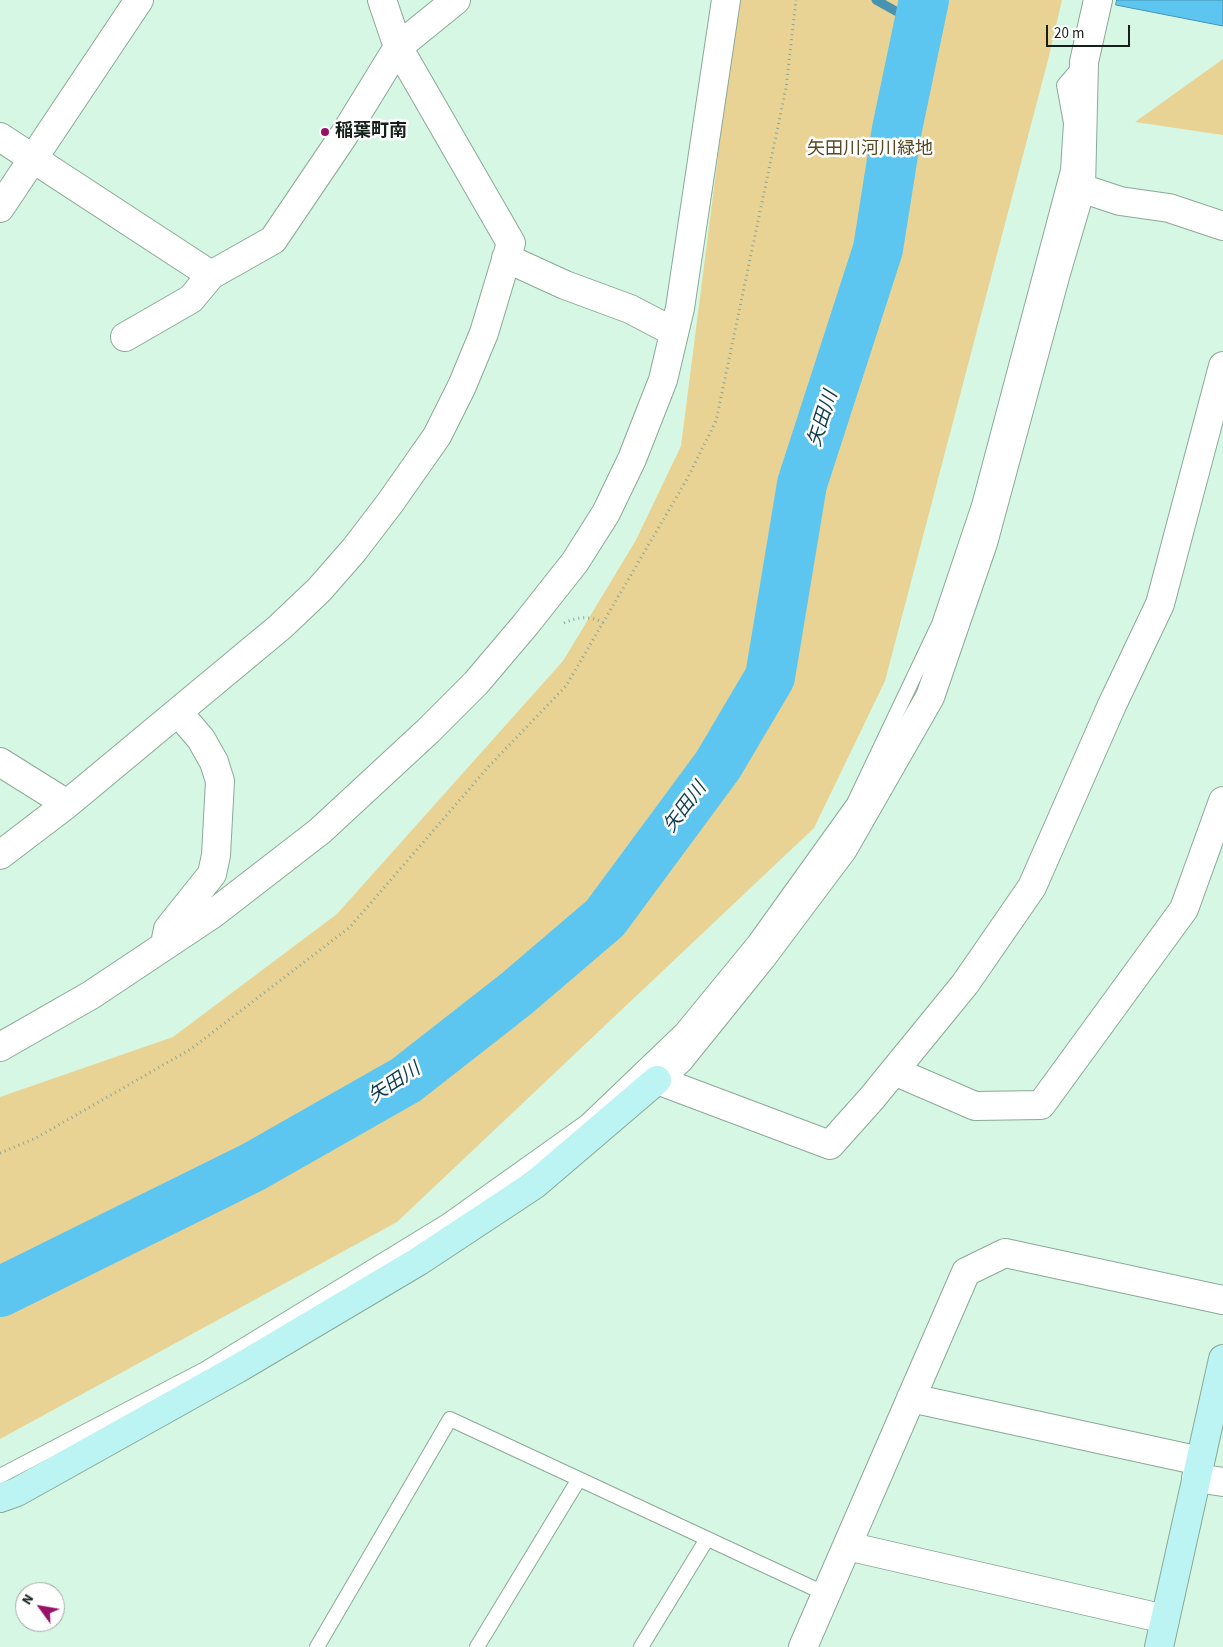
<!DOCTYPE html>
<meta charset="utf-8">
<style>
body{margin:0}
#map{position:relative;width:1223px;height:1647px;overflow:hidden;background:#d6f7e3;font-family:"Source Sans 3",sans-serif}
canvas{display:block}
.north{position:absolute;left:15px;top:1582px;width:50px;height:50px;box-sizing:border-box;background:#fff;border:1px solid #a1a6a3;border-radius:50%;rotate:302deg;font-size:14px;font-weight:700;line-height:20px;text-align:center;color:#142019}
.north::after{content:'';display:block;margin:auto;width:18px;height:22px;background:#971167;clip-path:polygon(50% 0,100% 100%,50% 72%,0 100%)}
.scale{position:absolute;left:1046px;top:25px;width:84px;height:22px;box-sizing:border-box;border:2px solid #142019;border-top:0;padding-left:6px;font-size:15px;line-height:18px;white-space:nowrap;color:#142019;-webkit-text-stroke:4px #fff;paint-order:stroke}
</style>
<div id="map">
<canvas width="1223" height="1647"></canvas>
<div class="north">N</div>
<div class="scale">20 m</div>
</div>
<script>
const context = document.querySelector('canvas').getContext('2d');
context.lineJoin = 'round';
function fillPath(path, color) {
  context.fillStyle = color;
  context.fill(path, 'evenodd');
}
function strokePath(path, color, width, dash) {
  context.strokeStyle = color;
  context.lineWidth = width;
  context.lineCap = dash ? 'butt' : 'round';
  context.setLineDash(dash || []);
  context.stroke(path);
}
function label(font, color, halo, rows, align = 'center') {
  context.font = font + ' "Source Sans 3","Noto Sans JP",sans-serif';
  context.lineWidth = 5;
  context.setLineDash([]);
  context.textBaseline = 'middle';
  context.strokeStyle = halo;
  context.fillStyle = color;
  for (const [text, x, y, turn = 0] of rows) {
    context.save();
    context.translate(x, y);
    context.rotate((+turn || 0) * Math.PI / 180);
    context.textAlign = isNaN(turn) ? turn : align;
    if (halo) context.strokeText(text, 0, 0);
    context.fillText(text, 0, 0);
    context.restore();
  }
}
fillPath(new Path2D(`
 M 738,0 L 1062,0 L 1048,60 L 885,681 L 814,828 L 397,1222 L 0,1439 L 0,1097 L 173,1037 L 337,914 L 563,661 L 636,540 L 681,446 Z
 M 1223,59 L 1223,135 L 1135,122 Z`), '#e9d394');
const water = new Path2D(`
 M 1117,0 L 1223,0 L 1223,26 L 1116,5 Z`);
fillPath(water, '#5dc6f0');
strokePath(water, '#4794b0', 1);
strokePath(new Path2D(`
 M 876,0 L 919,24`), '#4794b0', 9);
strokePath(new Path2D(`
 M 0,1292 L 253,1167 L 406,1080 L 516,994 L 605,918 L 718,765 L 770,677 L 802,484 L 878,249 L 897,129 L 924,0`), '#5dc6f0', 50);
const lane = new Path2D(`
 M 0,1476 L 205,1369 L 447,1221 L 586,1122 L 682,1030 L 755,941 L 854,803 L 939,624 L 979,505 L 1068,170 L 1071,123 L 1064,85 L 1082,64
 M 317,1647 L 450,1419 L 826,1594
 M 477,1647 L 579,1479
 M 641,1647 L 707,1539`);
const street = new Path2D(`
 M 1098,0 L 1084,62 L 1081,188 L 1056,273 L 983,543 L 930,697 L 843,849 L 762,957 L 679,1060 L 657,1080 L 830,1145 L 872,1098 L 965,984 L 1032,887 L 1112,705 L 1160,604 L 1223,366
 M 0,137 L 211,275
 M 1081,188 L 1120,201 L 1169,208 L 1223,226
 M 0,208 L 139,0
 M 506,258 L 565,285 L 630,309 L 674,332
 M 125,337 L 191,299 L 211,275 L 273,240 L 344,135 L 398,47 L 456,0
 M 0,762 L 67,804
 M 0,855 L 67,804 L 280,627 L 319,590 L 354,550 L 390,503 L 437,436 L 462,386 L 484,333 L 511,243 L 398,47 L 382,0
 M 166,939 L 168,929 L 212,874 L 216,855 L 220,781 L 214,762 L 201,739 L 178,712
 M 0,1047 L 91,995 L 214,913 L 320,831 L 428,731 L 476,683 L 526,624 L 575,562 L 606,513 L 632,459 L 663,380 L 680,308 L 726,0
 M 894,1071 L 975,1106 L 1041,1105 L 1184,909 L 1223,801
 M 911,1398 L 1200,1461
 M 1196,1478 L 1223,1482
 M 847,1546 L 1165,1619
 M 803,1647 L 966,1272 L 1005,1253 L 1223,1300`);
const secondary = new Path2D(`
 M 0,1498 L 17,1492 L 237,1369 L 419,1261 L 534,1185 L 657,1080
 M 1159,1647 L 1223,1359`);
strokePath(lane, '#8aa997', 16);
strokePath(street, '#8aa997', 30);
strokePath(secondary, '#8aa997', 30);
strokePath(new Path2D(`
 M 564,623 C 577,617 590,615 603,623
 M 0,1153 L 36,1138 L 191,1049 L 350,927 L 490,765 L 566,686 L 687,479 L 716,421 L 786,88 L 796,0`), '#8ba495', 3, [1, 4]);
strokePath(lane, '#fff', 14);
strokePath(street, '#fff', 28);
strokePath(secondary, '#bbf4f3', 28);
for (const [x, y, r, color] of [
 [325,132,5,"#971167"]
]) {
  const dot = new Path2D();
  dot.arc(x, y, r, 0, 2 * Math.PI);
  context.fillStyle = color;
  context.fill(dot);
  strokePath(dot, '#fff', 2);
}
label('bold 18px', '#142019', '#fff', [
 ["稲葉町南",335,132]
], 'left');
label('18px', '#554822', '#fff', [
 ["矢田川河川緑地",870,150]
]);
label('italic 19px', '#0d3d4e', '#fff', [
 ["矢田川",824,419,-72],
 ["矢田川",686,808,-53],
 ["矢田川",395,1084,-33]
]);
</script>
